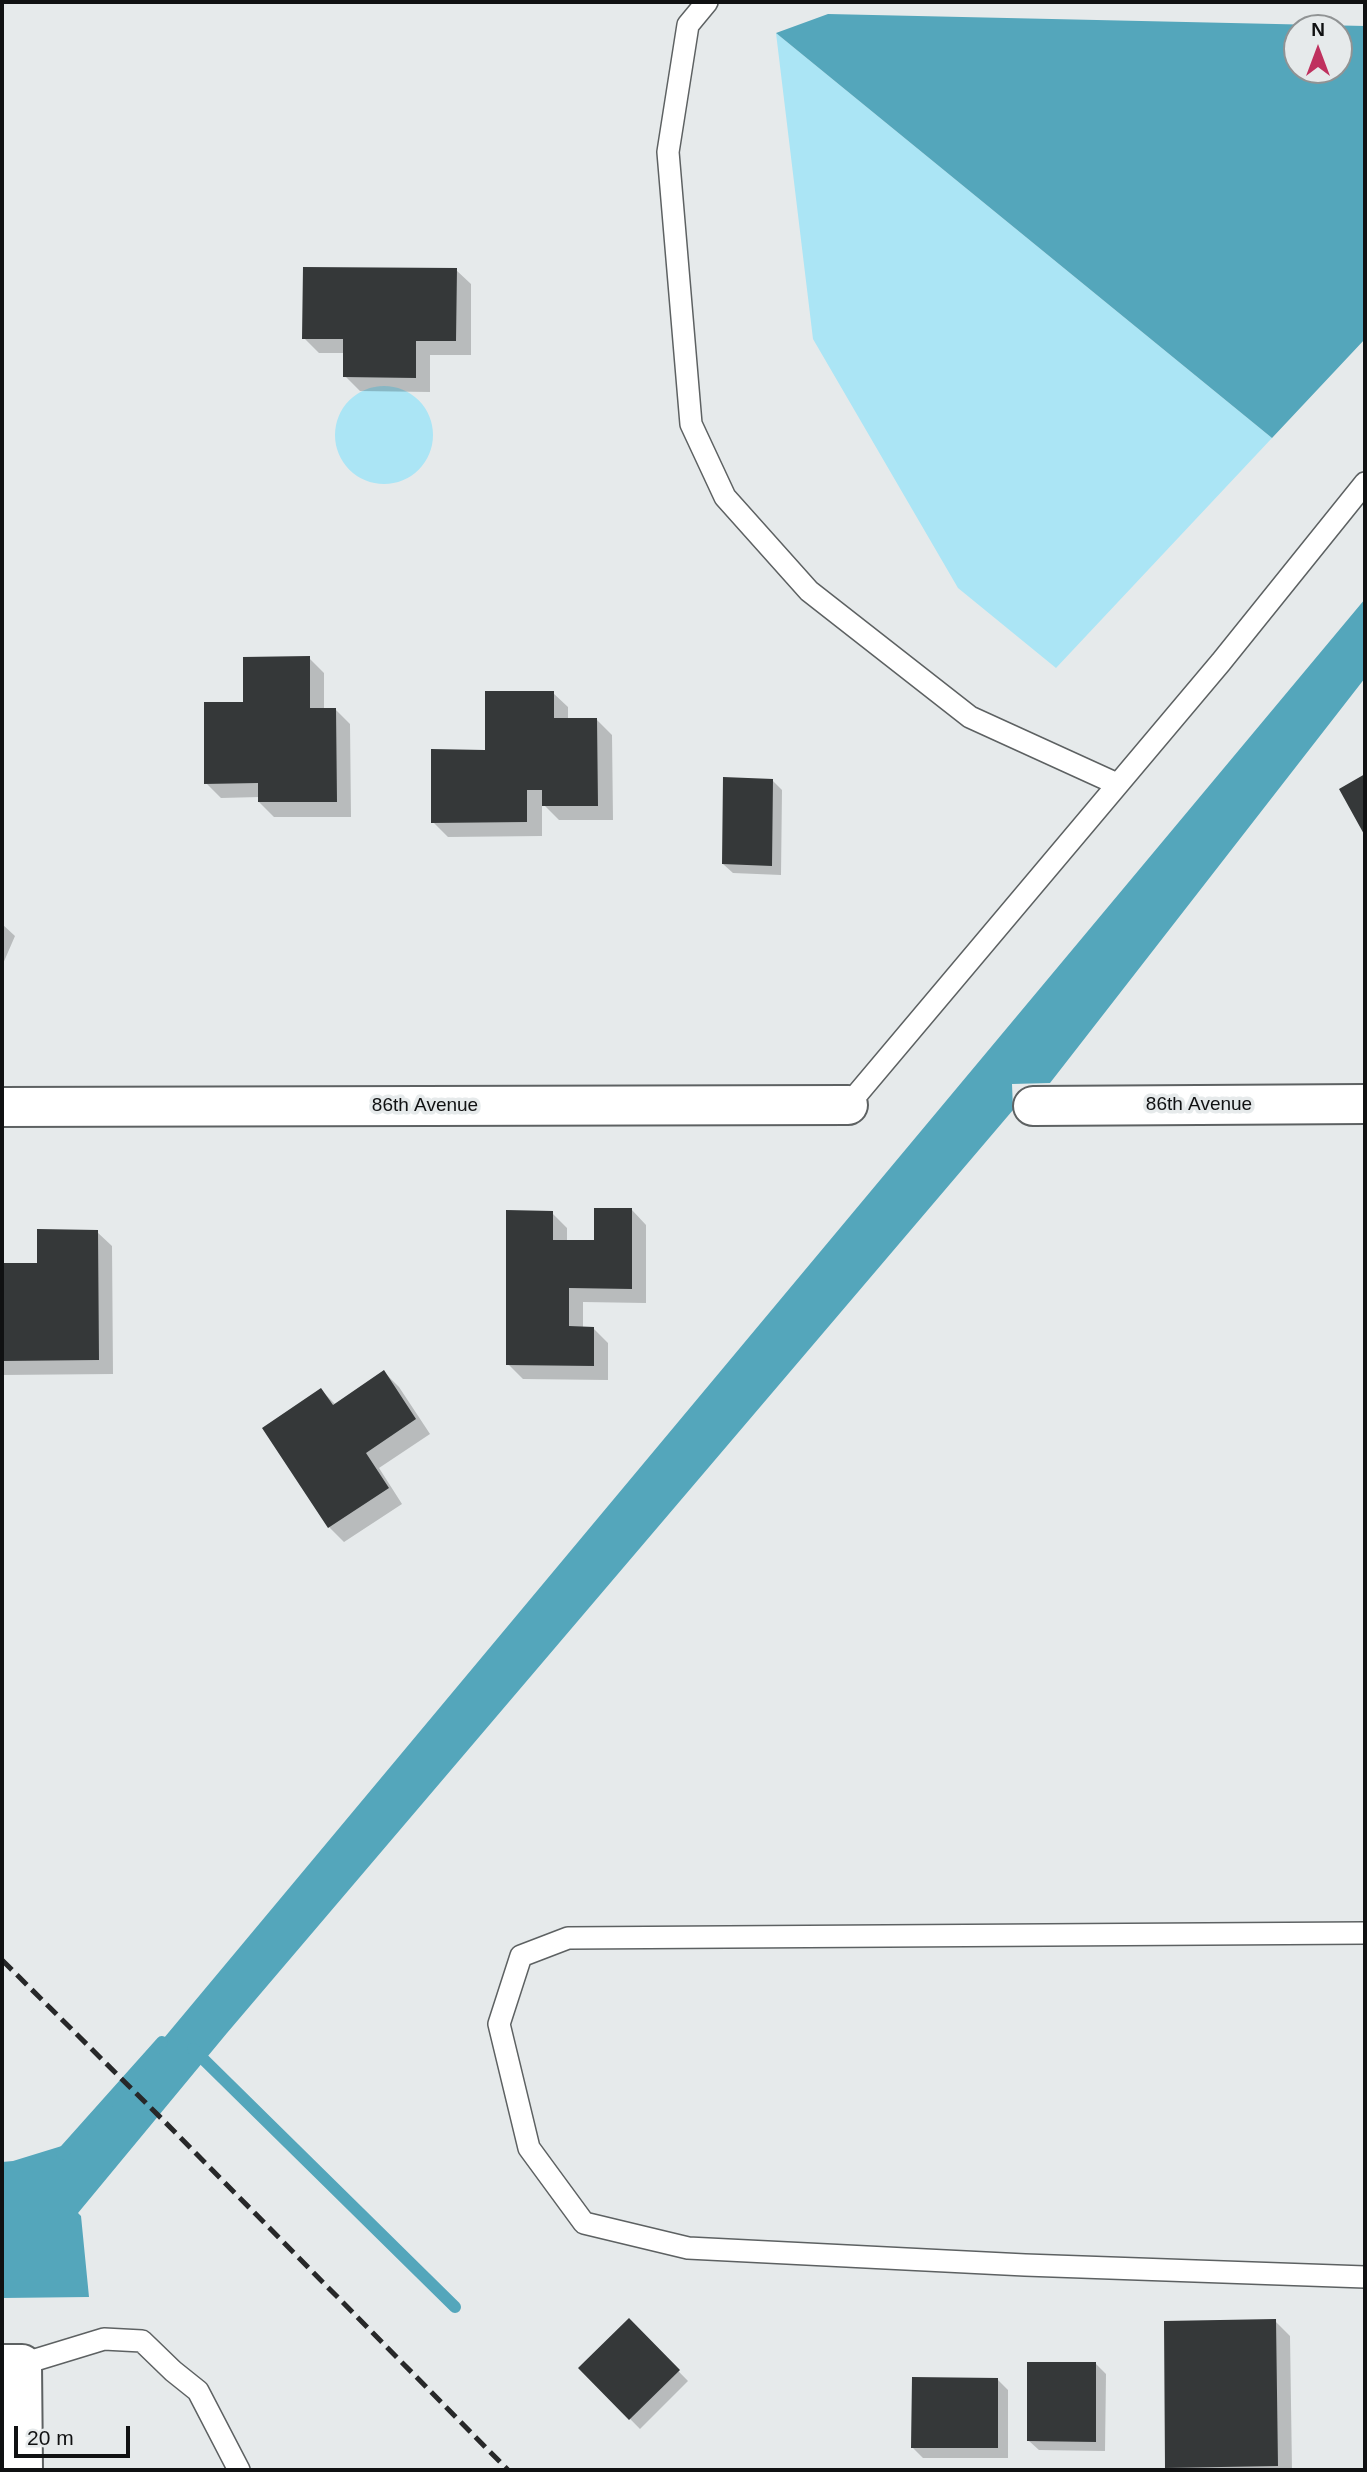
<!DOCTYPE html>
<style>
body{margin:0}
#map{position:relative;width:1367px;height:2472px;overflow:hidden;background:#e6eaeb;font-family:Helvetica,sans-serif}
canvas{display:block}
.frame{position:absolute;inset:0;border:4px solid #101112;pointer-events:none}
.north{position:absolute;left:1283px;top:14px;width:70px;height:70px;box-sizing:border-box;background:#e6eaeb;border:2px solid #909394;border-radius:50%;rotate:0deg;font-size:19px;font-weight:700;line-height:28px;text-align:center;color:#101112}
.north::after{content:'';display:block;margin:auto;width:24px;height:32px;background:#bf315e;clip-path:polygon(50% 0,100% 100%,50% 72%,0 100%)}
.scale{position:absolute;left:14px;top:2426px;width:116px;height:32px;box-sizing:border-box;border:4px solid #101112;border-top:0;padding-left:9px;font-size:21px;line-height:24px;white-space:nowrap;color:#101112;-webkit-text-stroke:5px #e6eaeb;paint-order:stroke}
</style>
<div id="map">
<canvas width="1367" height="2472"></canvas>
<div class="frame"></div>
<div class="north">N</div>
<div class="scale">20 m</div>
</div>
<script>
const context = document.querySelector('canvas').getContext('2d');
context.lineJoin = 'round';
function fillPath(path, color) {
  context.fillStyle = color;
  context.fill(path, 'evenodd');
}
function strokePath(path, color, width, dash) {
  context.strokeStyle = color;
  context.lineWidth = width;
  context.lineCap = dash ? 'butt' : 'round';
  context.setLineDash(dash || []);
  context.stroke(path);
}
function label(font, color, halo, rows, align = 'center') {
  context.font = font + ' Helvetica,sans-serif';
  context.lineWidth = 7;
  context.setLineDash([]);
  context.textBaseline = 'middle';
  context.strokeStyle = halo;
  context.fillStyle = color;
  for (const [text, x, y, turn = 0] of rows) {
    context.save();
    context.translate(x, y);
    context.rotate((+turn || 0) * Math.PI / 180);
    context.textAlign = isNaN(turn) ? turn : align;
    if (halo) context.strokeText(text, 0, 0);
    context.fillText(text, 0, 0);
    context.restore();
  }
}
fillPath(new Path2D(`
 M 776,33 L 1272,438 L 1056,668 L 958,588 L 813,339 Z
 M335 435a49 49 0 1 1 98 0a49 49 0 1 1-98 0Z`), '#abe5f5');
fillPath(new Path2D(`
 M 828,14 L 1365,26 L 1365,339 L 1272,438 L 776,33 ZM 1297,28 L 1339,28 L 1339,70 L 1297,70 Z
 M 1365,599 L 1365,678 L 1050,1083 L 1012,1084 L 1013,1110 L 227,2033 L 78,2213 L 81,2216 L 89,2297 L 2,2298 L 2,2162 L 13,2161 L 78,2141 Z`), '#54a6bb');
fillPath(new Path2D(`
 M 456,270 L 471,284 L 471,355 L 430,355 L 430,392 L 360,391 L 345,376 L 345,353 L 319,353 L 304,338 Z
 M 309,658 L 324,673 L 324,709 L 335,709 L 350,724 L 351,817 L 274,817 L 259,802 L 259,797 L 221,798 L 206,783 L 244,704 Z
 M 553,693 L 568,707 L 568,720 L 597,720 L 612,735 L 613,820 L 559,820 L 542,803 L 542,836 L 448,837 L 433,822 L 487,752 Z
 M 772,780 L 782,790 L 781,875 L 733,873 L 723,864 Z
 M 2,924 L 15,936 L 2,966 Z
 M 632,1210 L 646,1225 L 646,1303 L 583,1302 L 583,1328 L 593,1328 L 608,1343 L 608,1380 L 523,1379 L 508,1364 L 552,1213 L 567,1228 L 567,1241 L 596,1242 Z
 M 97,1232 L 112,1246 L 113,1374 L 2,1375 L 2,1265 L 39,1265 Z
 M 384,1372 L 399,1387 L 430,1434 L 379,1468 L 402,1504 L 344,1542 L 329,1527 L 264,1429 L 321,1390 L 336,1405 Z
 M 629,2321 L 688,2381 L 640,2429 L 580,2368 Z
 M 1275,2321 L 1290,2336 L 1292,2470 L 1170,2470 L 1167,2467 Z
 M 1096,2364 L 1106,2374 L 1105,2451 L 1039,2450 L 1029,2441 Z
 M 998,2380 L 1008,2390 L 1008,2458 L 923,2458 L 913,2448 Z`), '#0003');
strokePath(new Path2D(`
 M 193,2049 L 455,2307
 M 62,2154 L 162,2042`), '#54a6bb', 12);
fillPath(new Path2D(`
 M 303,267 L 457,268 L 456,341 L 416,341 L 416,378 L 343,377 L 343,339 L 302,339 Z
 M 310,656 L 310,708 L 336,708 L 337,802 L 258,802 L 258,783 L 204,784 L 204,702 L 243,702 L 243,657 Z
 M 485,691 L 554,691 L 554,718 L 597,718 L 598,806 L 542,806 L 542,790 L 527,790 L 527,822 L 431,823 L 431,749 L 485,750 Z
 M 1365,774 L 1365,836 L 1339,789 Z
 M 723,777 L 773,779 L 772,866 L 722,864 Z
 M 594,1208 L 632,1208 L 632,1289 L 569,1288 L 569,1326 L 594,1327 L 594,1366 L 506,1365 L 506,1210 L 553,1211 L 553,1240 L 594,1240 Z
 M 37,1229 L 98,1230 L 99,1360 L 2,1361 L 2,1263 L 37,1263 Z
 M 384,1370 L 416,1419 L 366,1453 L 389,1488 L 328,1528 L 262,1428 L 321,1388 L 333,1405 Z
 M 629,2318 L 680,2370 L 629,2420 L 578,2368 Z
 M 1276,2319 L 1278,2466 L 1165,2468 L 1164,2321 Z
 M 1027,2362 L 1096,2362 L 1096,2442 L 1027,2441 Z
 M 912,2377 L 998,2378 L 998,2448 L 911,2448 Z`), '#353839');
const service = new Path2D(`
 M 707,2 L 688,25 L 668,152 L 691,424 L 725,497 L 809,591 L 970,717 L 1117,784
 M 848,1105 L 1221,662 L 1365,483
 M 1365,1933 L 568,1938 L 521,1956 L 499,2024 L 529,2148 L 584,2223 L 688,2248 L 1025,2265 L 1365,2277
 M 22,2364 L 104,2339 L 142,2341 L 173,2371 L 198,2391 L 239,2470`);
const minor = new Path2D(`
 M 1033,1106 L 1365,1104
 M 2,1107 L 848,1105
 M 2,2364 L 22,2364 L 23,2470`);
strokePath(service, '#5d6162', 24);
strokePath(minor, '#5d6162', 42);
strokePath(service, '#fff', 21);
strokePath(minor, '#fff', 38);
strokePath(new Path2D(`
 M 2,1960 L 161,2118 L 508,2470`), '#272829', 5, [14, 7]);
label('19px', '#101112', '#e6eaeb', [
 ["86th Avenue",1199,1105],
 ["86th Avenue",425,1106]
]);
</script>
